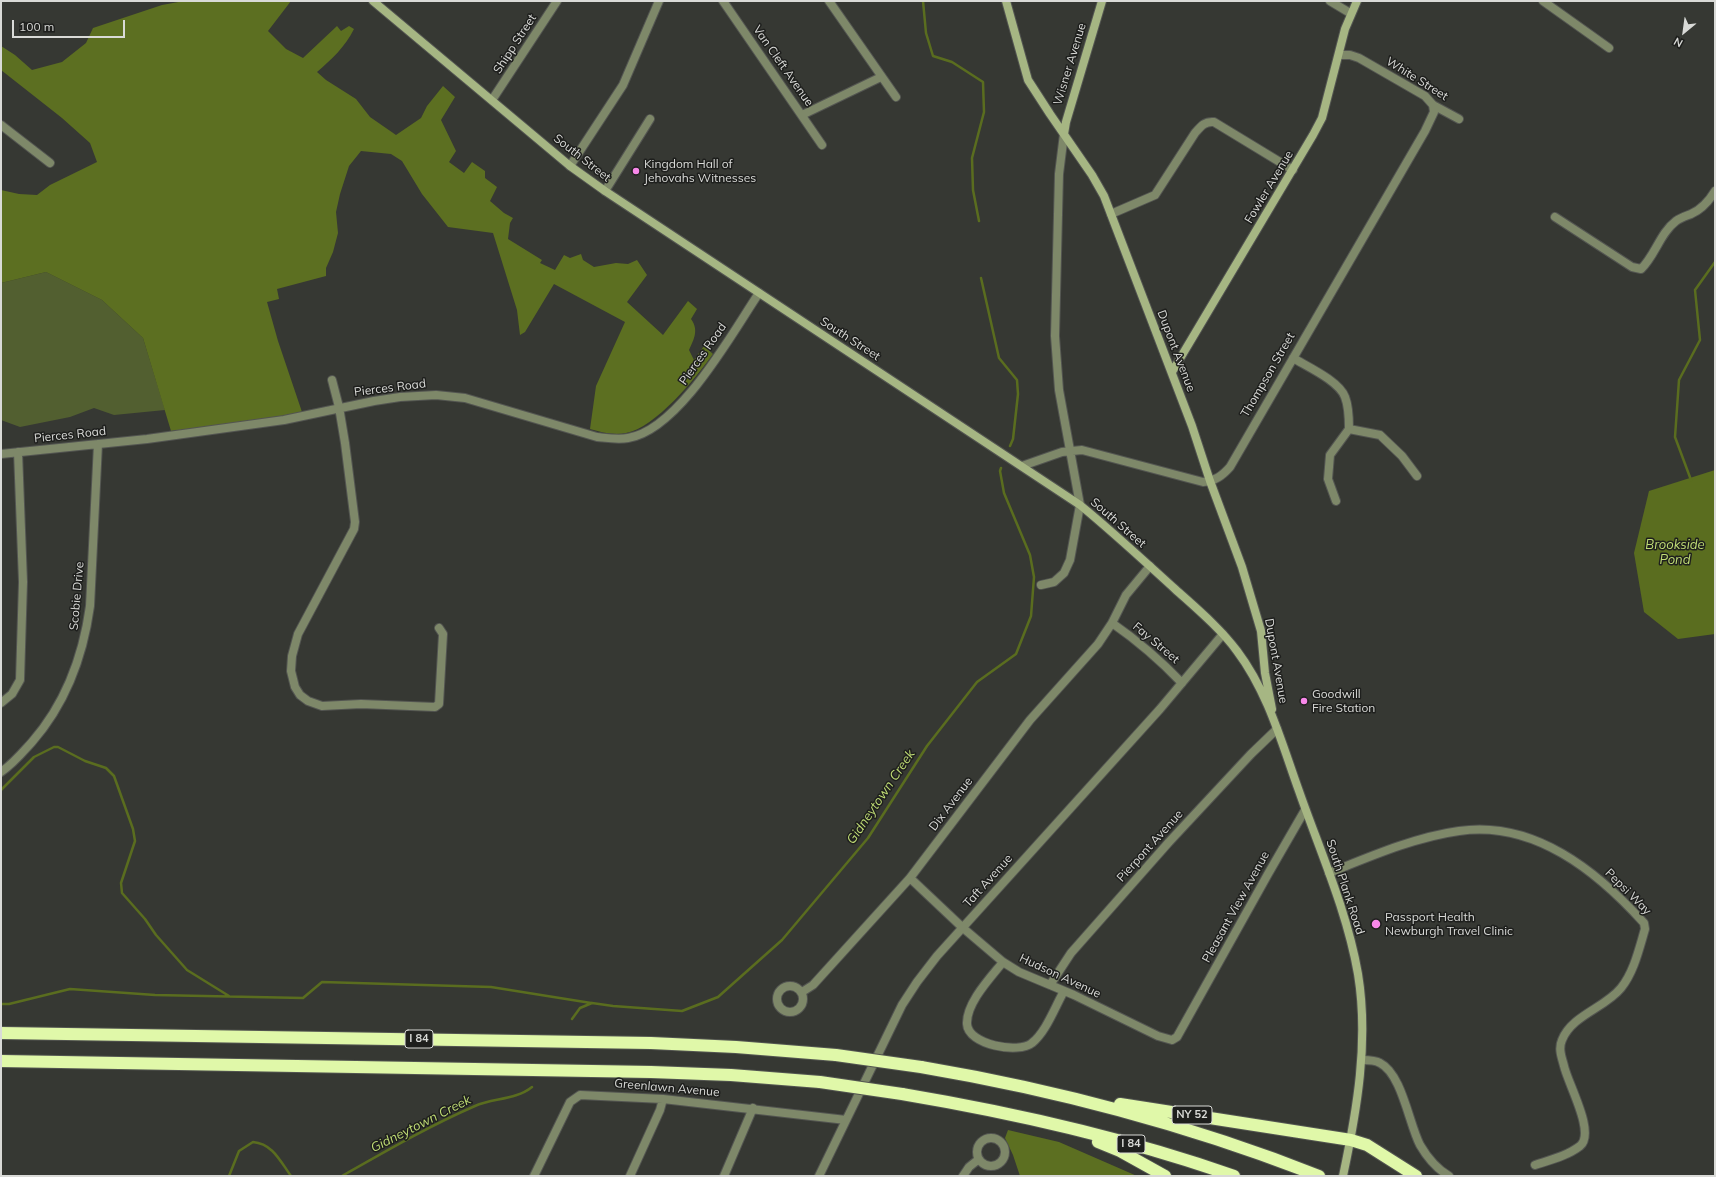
<!DOCTYPE html>
<style>
body{margin:0}
#map{position:relative;width:1716px;height:1177px;overflow:hidden;background:#363833;font-family:Mulish,sans-serif}
canvas{display:block}
.frame{position:absolute;inset:0;border:2px solid #d9dad7;pointer-events:none}
.north{position:absolute;left:1664px;top:12px;width:40px;height:40px;-webkit-text-stroke:3px #1e1f1d;paint-order:stroke;rotate:209deg;font-size:11px;font-weight:700;line-height:16px;text-align:center;color:#d9dad7}
.north::after{content:'';display:block;margin:auto;width:14px;height:18px;background:#d9dad7;clip-path:polygon(50% 0,100% 100%,50% 72%,0 100%)}
.scale{position:absolute;left:12px;top:20px;width:113px;height:18px;box-sizing:border-box;border:2px solid #d9dad7;border-top:0;padding-left:5px;font-size:12px;line-height:14px;white-space:nowrap;color:#d9dad7;-webkit-text-stroke:3px #1e1f1d;paint-order:stroke}
</style>
<div id="map">
<canvas width="1716" height="1177"></canvas>
<div class="frame"></div>
<div class="north">N</div>
<div class="scale">100 m</div>
</div>
<script>
const context = document.querySelector('canvas').getContext('2d');
context.lineJoin = 'round';
function fillPath(path, color) {
  context.fillStyle = color;
  context.fill(path, 'evenodd');
}
function strokePath(path, color, width, dash) {
  context.strokeStyle = color;
  context.lineWidth = width;
  context.lineCap = dash ? 'butt' : 'round';
  context.setLineDash(dash || []);
  context.stroke(path);
}
function label(font, color, halo, rows, align = 'center') {
  context.font = font + ' Mulish,sans-serif';
  context.lineWidth = 3;
  context.setLineDash([]);
  context.textBaseline = 'middle';
  context.strokeStyle = halo;
  context.fillStyle = color;
  for (const [text, x, y, turn = 0] of rows) {
    context.save();
    context.translate(x, y);
    context.rotate((+turn || 0) * Math.PI / 180);
    context.textAlign = isNaN(turn) ? turn : align;
    if (halo) context.strokeText(text, 0, 0);
    context.fillText(text, 0, 0);
    context.restore();
  }
}
fillPath(new Path2D(`
 M 46,272 L 102,300 L 143,338 L 165,410 L 114,415 L 94,408 L 70,417 L 20,427 L 1,420 L 1,283 Z`), '#525f30');
fillPath(new Path2D(`
 M 184,1 L 291,1 L 268,31 L 286,49 L 303,58 L 337,26 L 341,31 L 349,26 L 354,29 C 345,47 332,59 317,72 L 326,80 L 356,99 L 370,117 L 396,135 L 421,118 L 427,106 L 443,86 L 455,97 L 441,120 L 456,151 L 449,162 L 464,173 L 472,162 L 485,171 L 485,178 L 497,187 L 490,201 L 504,213 L 513,218 L 510,223 L 508,239 L 542,260 L 540,263 L 555,270 L 564,255 L 570,258 L 581,254 L 583,260 L 594,267 L 616,263 L 628,264 L 637,260 L 647,275 L 627,302 L 663,335 L 688,301 L 697,309 L 691,319 C 699,330 694,339 689,350 L 694,360 L 704,346 L 713,354 C 696,378 655,428 626,433 C 613,436 602,432 590,429 L 596,386 L 625,322 L 554,284 L 525,332 L 520,335 L 517,310 L 493,233 L 448,227 L 422,194 L 402,161 L 391,154 L 361,151 L 349,166 L 340,194 L 336,212 L 338,233 L 333,252 L 326,268 L 326,276 L 277,289 L 279,299 L 267,302 L 278,341 L 302,412 C 259,422 215,426 171,431 L 143,338 L 102,300 L 46,272 L 1,283 L 1,190 L 19,194 L 37,195 L 50,185 L 97,162 L 90,143 L 62,118 L 1,70 L 1,46 L 15,55 L 32,70 L 62,62 L 86,43 L 93,28 L 162,5 Z
 M 1008,1130 L 1059,1142 L 1137,1176 L 1020,1176 L 1013,1155 L 1005,1138 Z`), '#5c6f21');
fillPath(new Path2D(`
 M 1715,470 L 1715,634 L 1678,639 L 1644,612 L 1634,553 L 1649,491 Z`), '#5a6d1f');
strokePath(new Path2D(`
 M 923,1 L 926,33 L 933,56 L 952,62 L 983,82 L 984,112 L 972,158 L 973,190 L 979,221
 M 981,278 L 999,358 L 1017,380 L 1018,394 L 1013,439 L 1010,446
 M 1691,480 L 1675,437 L 1679,380 L 1700,340 L 1695,290 L 1715,262
 M 1,790 L 34,757 L 54,747 L 58,747 L 85,761 L 106,768 L 114,776 L 133,829 L 135,841 L 121,883 L 122,893 L 145,919 L 156,935 L 187,970 L 229,996
 M 1,1004 L 9,1004 L 70,989 L 155,995 L 303,998 L 322,982 L 491,987 L 591,1003
 M 572,1019 L 580,1008 L 592,1003 L 613,1006 L 682,1011 L 718,997 L 782,940 L 868,838 L 927,746 L 977,682 L 1016,654 L 1031,616 L 1034,577 L 1030,555 L 1004,493 L 1000,471 L 1001,468
 M 229,1176 L 239,1151 L 253,1142 C 273,1144 280,1161 291,1176
 M 342,1176 C 386,1151 429,1126 475,1106 C 493,1098 516,1100 532,1087`), '#5a6d1f', 2.5);
const street = new Path2D(`
 M 723,1 L 822,145
 M 829,1 L 896,97
 M 1330,1 L 1350,13
 M 1543,1 L 1609,48
 M 1339,55 L 1350,55 L 1359,58 L 1425,96 L 1433,105 L 1459,119
 M 492,100 L 557,1
 M 802,115 L 881,77
 M 1,125 L 50,163
 M 570,166 L 623,85 L 659,1
 M 605,191 L 650,119
 M 1111,214 L 1155,195 L 1195,133 C 1201,126 1205,121 1214,122 L 1293,170
 M 1555,217 L 1632,267 L 1641,269 C 1655,256 1660,233 1676,221 C 1680,218 1686,216 1691,214 C 1702,209 1709,201 1715,191
 M 1293,358 C 1308,367 1339,381 1345,397 C 1349,407 1349,419 1349,429 L 1330,455 L 1328,479 L 1336,501
 M 332,380 L 339,407 L 345,443 L 355,522 L 354,529 L 298,634 L 292,656 L 291,671 L 295,687 L 300,695 L 308,701 L 322,706 L 361,704 L 435,707 L 439,704 L 443,634 L 439,628
 M 1349,429 L 1380,435 L 1402,456 L 1417,476
 M 1,454 L 147,439 L 284,420 L 374,401 L 400,397 L 436,395 L 465,398 L 597,437 C 607,438 618,440 628,438 C 679,430 732,333 759,293
 M 1022,466 L 1062,452 L 1082,450 L 1203,482 C 1215,481 1222,476 1230,467 L 1425,131 L 1434,112 L 1433,105
 M 1041,585 L 1054,582 L 1064,573 L 1070,560 L 1080,505 L 1059,390 L 1055,336 L 1059,174 L 1064,134
 M 1112,623 C 1138,641 1160,660 1182,683
 M 1,703 L 12,694 L 20,680 L 23,582 L 18,452
 M 1,772 C 13,764 22,753 32,742 C 66,703 83,657 90,606 L 98,444
 M 1329,873 C 1369,857 1415,837 1459,831 C 1534,820 1597,871 1644,923 L 1645,929 C 1639,949 1634,972 1621,988 C 1605,1008 1572,1015 1562,1040 C 1558,1049 1562,1058 1564,1066 C 1568,1084 1596,1133 1580,1146 C 1567,1156 1550,1160 1535,1165
 M 910,878 L 963,928 L 1003,962 L 1019,972 L 1074,995 L 1158,1036 L 1172,1040 L 1177,1037 L 1268,874 L 1305,810
 M 1003,962 C 991,977 966,1003 967,1024 C 968,1045 1019,1054 1032,1043 C 1046,1032 1055,1007 1064,991
 M 1050,985 L 1071,953 L 1169,842 L 1251,754 L 1277,729
 M777 999a13 13 0 1 1 26 0a13 13 0 1 1-26 0Z
 M 802,992 L 813,985 L 910,878 L 1030,720 L 1098,644 L 1112,623 L 1126,595 L 1150,566
 M 1362,1060 C 1368,1060 1375,1060 1380,1063 C 1402,1074 1409,1124 1420,1145 C 1427,1157 1437,1169 1449,1176
 M977 1152a14 14 0 1 1 28 0a14 14 0 1 1-28 0Z
 M 534,1176 L 570,1102 L 580,1095 L 663,1099 L 846,1120
 M 630,1176 L 660,1110 L 663,1099
 M 724,1176 L 753,1108
 M 819,1176 L 902,1005 L 917,982 L 937,956 L 1160,709 L 1223,634
 M 963,1176 L 969,1167 L 979,1159`);
const secondary = new Path2D(`
 M 373,1 L 570,166 L 605,191 L 1080,505 C 1113,532 1143,560 1175,589 C 1196,608 1220,628 1237,651 C 1268,692 1282,744 1299,791 C 1320,851 1347,911 1358,974 C 1369,1041 1357,1110 1343,1176
 M 1006,1 L 1028,80 L 1050,114 L 1092,175 L 1104,196 L 1192,426 L 1210,481 L 1242,567 L 1261,631 L 1265,673 L 1272,709
 M 1064,134 L 1066,122 L 1102,1
 M 1172,372 L 1313,135 L 1322,118 L 1345,29 L 1357,1`);
const highway = new Path2D(`
 M 1,1033 L 651,1043 L 736,1047 L 836,1055
 M 1,1061 L 651,1072 L 731,1075 L 820,1082
 M 921,1067 C 1057,1090 1192,1126 1319,1176
 M 902,1094 C 1015,1113 1126,1138 1234,1176
 M 1120,1104 L 1351,1140 L 1367,1145 L 1416,1176
 M 1098,1142 L 1120,1151 L 1165,1176`);
strokePath(street, '#535551', 10);
strokePath(secondary, '#535551', 10);
strokePath(highway, '#535551', 14);
strokePath(street, '#7e8869', 8);
strokePath(secondary, '#a6b683', 8);
strokePath(highway, '#e0f8a9', 12);
const highwayBridge = new Path2D(`
 M 836,1055 L 921,1067
 M 820,1082 L 902,1094`);
strokePath(highwayBridge, '#535551', 14, []);
strokePath(highwayBridge, '#e0f8a9', 12);
for (const [x, y, r, color] of [
 [636,171,4,"#f888e9"],
 [1304,701,4,"#f888e9"],
 [1376,924,5,"#f888e9"]
]) {
  const dot = new Path2D();
  dot.arc(x, y, r, 0, 2 * Math.PI);
  context.fillStyle = color;
  context.fill(dot);
  strokePath(dot, '#1e1f1d', 1.5);
}
for (const [x, y, w] of [
 [419,1039,28],
 [1192,1115,40],
 [1131,1144,28]
]) {
  const box = new Path2D();
  box.roundRect(x - w / 2, y - 9, w, 18, 3);
  context.fillStyle = '#1e1f1d';
  context.fill(box);
  strokePath(box, '#d9dad7', 1);
}
label('bold 11px', '#d9dad7', null, [
 ["I 84",419,1039],
 ["NY 52",1192,1115],
 ["I 84",1131,1144]
]);
label('12px', '#d9dad7', '#1e1f1d', [
 ["Shipp Street",515,44,-57],
 ["Wisner Avenue",1070,64,-73],
 ["Van Cleft Avenue",783,66,55],
 ["White Street",1417,79,32],
 ["South Street",582,158,38],
 ["Fowler Avenue",1269,187,-59],
 ["South Street",850,339,33],
 ["Dupont Avenue",1176,351,69],
 ["Pierces Road",703,354,-55],
 ["Thompson Street",1268,375,-60],
 ["Pierces Road",390,388,-7],
 ["Pierces Road",70,435,-6],
 ["South Street",1118,523,41],
 ["Scobie Drive",77,596,-85],
 ["Fay Street",1156,643,40],
 ["Dupont Avenue",1276,661,80],
 ["Dix Avenue",951,804,-53],
 ["Pierpont Avenue",1150,846,-48],
 ["Taft Avenue",988,881,-48],
 ["South Plank Road",1345,887,72],
 ["Pepsi Way",1628,892,45],
 ["Pleasant View Avenue",1236,907,-61],
 ["Hudson Avenue",1060,976,25],
 ["Greenlawn Avenue",667,1088,5]
]);
label('12px', '#d9dad7', '#1e1f1d', [
 ["Kingdom Hall of",644,164],
 ["Jehovahs Witnesses",644,178],
 ["Goodwill",1312,694],
 ["Fire Station",1312,708],
 ["Passport Health",1385,917],
 ["Newburgh Travel Clinic",1385,931]
], 'left');
label('italic 13px', '#c0dd75', '#1e1f1d', [
 ["Brookside",1675,545],
 ["Pond",1675,560],
 ["Gidneytown Creek",881,797,-56],
 ["Gidneytown Creek",421,1124,-27]
]);
</script>
